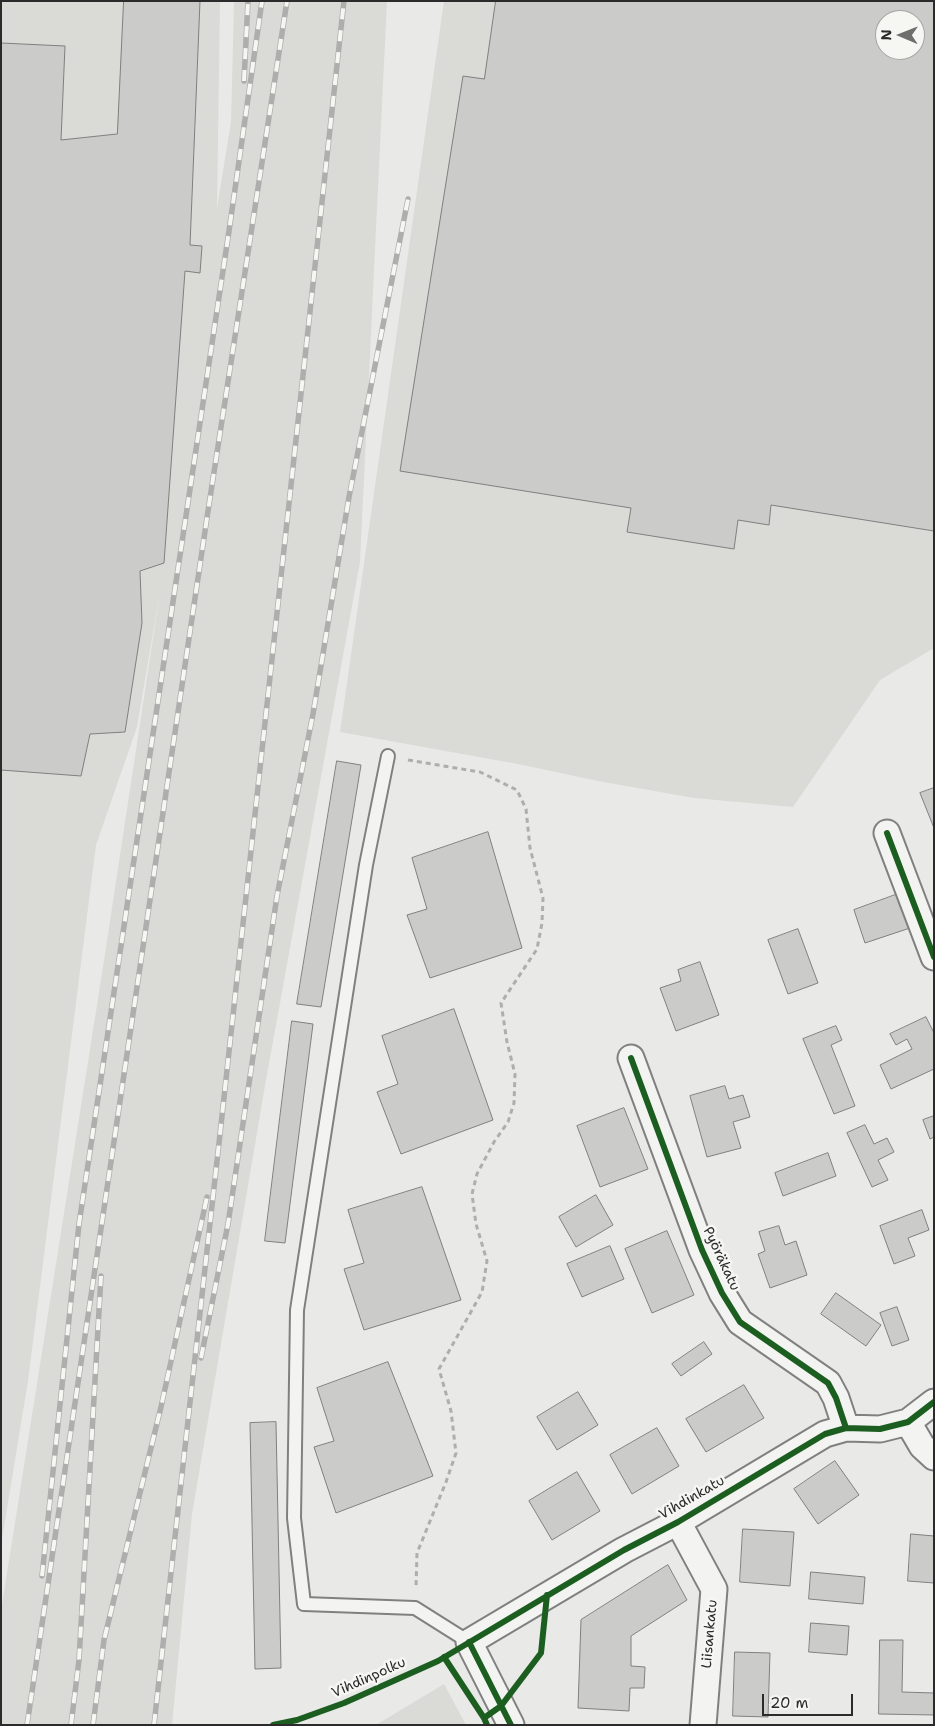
<!DOCTYPE html>
<meta charset="utf-8">
<style>
body{margin:0}
#map{position:relative;width:935px;height:1726px;overflow:hidden;background:#e9e9e7;font-family:"Shantell Sans",sans-serif}
canvas{display:block}
.frame{position:absolute;inset:0;border:2px solid #2b2b2b;pointer-events:none}
.north{position:absolute;left:875px;top:10px;width:50px;height:50px;box-sizing:border-box;background:#f6f6f2;border:1px solid #a5a5a2;border-radius:50%;rotate:271deg;font-size:14px;font-weight:700;line-height:20px;text-align:center;color:#2b2b2b}
.north::after{content:'';display:block;margin:auto;width:18px;height:22px;background:#6e6e6d;clip-path:polygon(50% 0,100% 100%,50% 72%,0 100%)}
.scale{position:absolute;left:762px;top:1694px;width:91px;height:22px;box-sizing:border-box;border:2px solid #2b2b2b;border-top:0;padding-left:6px;font-size:15px;line-height:18px;white-space:nowrap;color:#2b2b2b;-webkit-text-stroke:4px #f6f6f2;paint-order:stroke}
</style>
<div id="map">
<canvas width="935" height="1726"></canvas>
<div class="frame"></div>
<div class="north">N</div>
<div class="scale">20 m</div>
</div>
<script>
const context = document.querySelector('canvas').getContext('2d');
context.lineJoin = 'round';
function fillPath(path, color) {
  context.fillStyle = color;
  context.fill(path, 'evenodd');
}
function strokePath(path, color, width, dash) {
  context.strokeStyle = color;
  context.lineWidth = width;
  context.lineCap = dash ? 'butt' : 'round';
  context.setLineDash(dash || []);
  context.stroke(path);
}
function label(font, color, halo, rows, align = 'center') {
  context.font = font + ' "Shantell Sans",sans-serif';
  context.lineWidth = 5;
  context.setLineDash([]);
  context.textBaseline = 'middle';
  context.strokeStyle = halo;
  context.fillStyle = color;
  for (const [text, x, y, turn = 0] of rows) {
    context.save();
    context.translate(x, y);
    context.rotate((+turn || 0) * Math.PI / 180);
    context.textAlign = isNaN(turn) ? turn : align;
    if (halo) context.strokeText(text, 0, 0);
    context.fillText(text, 0, 0);
    context.restore();
  }
}
fillPath(new Path2D(`
 M 1,1 L 220,1 L 217,208 L 231,122 L 234,1 L 387,1 L 360,562 L 266,1080 L 192,1514 L 172,1725 L 1,1725 L 1,1611 L 103,967 L 160,592 L 137,727 L 96,845 L 28,1381 L 1,1545 Z
 M 444,1 L 934,1 L 934,648 L 880,680 L 793,807 L 694,798 L 598,781 L 518,764 L 340,732 ZM 885,20 L 915,20 L 915,50 L 885,50 Z
 M 444,1684 L 466,1725 L 376,1725 Z`), '#dadad7');
const building = new Path2D(`
 M 124,1 L 200,1 L 190,245 L 202,246 L 200,273 L 185,271 L 164,563 L 140,571 L 142,623 L 125,732 L 90,734 L 81,776 L 1,770 L 1,43 L 65,46 L 61,140 L 117,134 Z
 M 496,1 L 934,1 L 934,531 L 771,505 L 769,525 L 738,520 L 734,549 L 627,532 L 631,508 L 400,471 L 463,76 L 484,79 ZM 885,20 L 915,20 L 915,50 L 885,50 Z
 M 337,761 L 361,765 L 321,1007 L 297,1004 Z
 M 934,788 L 934,828 L 920,793 Z
 M 488,832 L 522,948 L 430,978 L 407,915 L 427,909 L 412,858 Z
 M 898,894 L 910,928 L 865,943 L 854,910 Z
 M 798,929 L 818,983 L 788,994 L 768,940 Z
 M 700,962 L 719,1015 L 676,1031 L 660,988 L 681,981 L 678,970 Z
 M 454,1009 L 493,1120 L 401,1154 L 377,1092 L 398,1084 L 382,1036 Z
 M 926,1017 L 934,1033 L 934,1069 L 891,1089 L 880,1065 L 912,1049 L 907,1039 L 896,1045 L 890,1034 Z
 M 292,1021 L 313,1024 L 285,1243 L 265,1241 Z
 M 836,1026 L 842,1040 L 831,1045 L 855,1106 L 834,1114 L 803,1039 Z
 M 725,1086 L 729,1099 L 743,1095 L 750,1117 L 733,1122 L 741,1148 L 707,1157 L 690,1096 Z
 M 624,1108 L 648,1169 L 600,1187 L 577,1126 Z
 M 934,1116 L 934,1137 L 930,1139 L 923,1120 Z
 M 865,1125 L 874,1144 L 887,1138 L 894,1152 L 878,1160 L 888,1180 L 872,1187 L 847,1133 Z
 M 828,1153 L 836,1176 L 783,1196 L 775,1173 Z
 M 422,1187 L 461,1300 L 364,1330 L 344,1269 L 364,1263 L 348,1210 Z
 M 596,1195 L 613,1225 L 576,1247 L 559,1217 Z
 M 922,1210 L 929,1230 L 908,1238 L 915,1256 L 894,1264 L 880,1226 Z
 M 779,1226 L 785,1245 L 796,1241 L 807,1275 L 770,1288 L 758,1254 L 765,1251 L 759,1232 Z
 M 667,1231 L 694,1295 L 652,1313 L 625,1249 Z
 M 610,1246 L 624,1279 L 582,1297 L 567,1264 Z
 M 836,1293 L 881,1325 L 866,1346 L 821,1314 Z
 M 897,1307 L 909,1340 L 892,1346 L 880,1313 Z
 M 704,1342 L 712,1354 L 681,1376 L 672,1364 Z
 M 388,1362 L 433,1476 L 336,1513 L 314,1447 L 334,1441 L 317,1388 Z
 M 744,1385 L 764,1418 L 706,1452 L 686,1419 Z
 M 578,1392 L 598,1425 L 557,1450 L 537,1417 Z
 M 276,1422 L 281,1668 L 255,1669 L 250,1423 Z
 M 657,1428 L 679,1466 L 632,1494 L 610,1455 Z
 M 835,1461 L 859,1495 L 818,1524 L 794,1489 Z
 M 577,1472 L 600,1511 L 552,1540 L 529,1501 Z
 M 743,1529 L 794,1532 L 790,1586 L 740,1582 Z
 M 911,1534 L 934,1536 L 934,1583 L 908,1581 Z
 M 668,1565 L 687,1600 L 631,1636 L 631,1666 L 645,1667 L 644,1688 L 630,1688 L 629,1711 L 578,1708 L 581,1620 Z
 M 811,1572 L 865,1577 L 863,1604 L 809,1599 Z
 M 811,1623 L 849,1626 L 847,1655 L 809,1652 Z
 M 880,1640 L 903,1640 L 902,1692 L 934,1693 L 934,1715 L 879,1714 Z
 M 735,1652 L 770,1653 L 768,1717 L 733,1716 Z`);
fillPath(building, '#cbcbca');
strokePath(building, '#808080', 1);
const lane = new Path2D(`
 M 388,756 L 366,865 L 297,1310 L 294,1518 L 304,1604 L 415,1608 L 469,1642`);
const street = new Path2D(`
 M 887,833 L 934,957
 M 631,1058 L 702,1250 L 722,1293 L 740,1322 L 828,1383 L 836,1398 L 846,1428
 M 908,1422 L 922,1446 L 934,1457
 M 678,1522 L 714,1589 L 703,1725
 M 511,1725 L 469,1642 L 624,1550 L 678,1522 L 825,1434 L 846,1428 L 880,1429 L 908,1422 L 934,1402`);
strokePath(lane, '#808080', 16);
strokePath(street, '#808080', 29);
strokePath(new Path2D(`
 M 408,760 L 480,772 L 517,790 L 526,809 L 530,848 L 543,898 L 542,923 L 537,949 L 501,1003 L 507,1042 L 515,1074 L 514,1103 L 508,1122 L 494,1142 L 477,1174 L 472,1194 L 476,1224 L 487,1261 L 482,1292 L 439,1369 L 451,1411 L 456,1453 L 446,1482 L 417,1553 L 416,1587`), '#aeaead', 3, [5, 4]);
strokePath(lane, '#f3f3f1', 12);
strokePath(street, '#f3f3f1', 25);
const rail = new Path2D(`
 M 244,81 L 248,1
 M 201,1358 L 228,1224 L 277,896 L 313,714 L 349,497 L 408,199
 M 42,1576 L 79,1224 L 229,231 L 262,1
 M 27,1725 L 208,511 L 287,1
 M 71,1725 L 79,1660 L 101,1276
 M 93,1725 L 104,1640 L 161,1407 L 207,1197
 M 154,1725 L 220,1134 L 344,1`);
strokePath(rail, '#aeaead', 5.5);
strokePath(rail, '#f6f6f2', 4, [11]);
strokePath(new Path2D(`
 M 887,833 L 934,957
 M 631,1058 L 702,1250 L 722,1293 L 740,1322 L 828,1383 L 836,1398 L 846,1428
 M 469,1642 L 511,1725
 M 444,1657 L 484,1718
 M 273,1725 L 297,1720 L 344,1703 L 438,1661 L 624,1550 L 678,1522 L 825,1434 L 846,1428 L 880,1429 L 908,1422 L 934,1402
 M 487,1725 L 484,1718 L 501,1706 L 541,1653 L 547,1595`), '#1b5e20', 6);
label('14px', '#2b2b2b', '#f6f6f2', [
 ["Pyöräkatu",721,1259,65],
 ["Vihdinkatu",692,1498,-30],
 ["Liisankatu",710,1634,-85],
 ["Vihdinpolku",369,1678,-24]
]);
</script>
